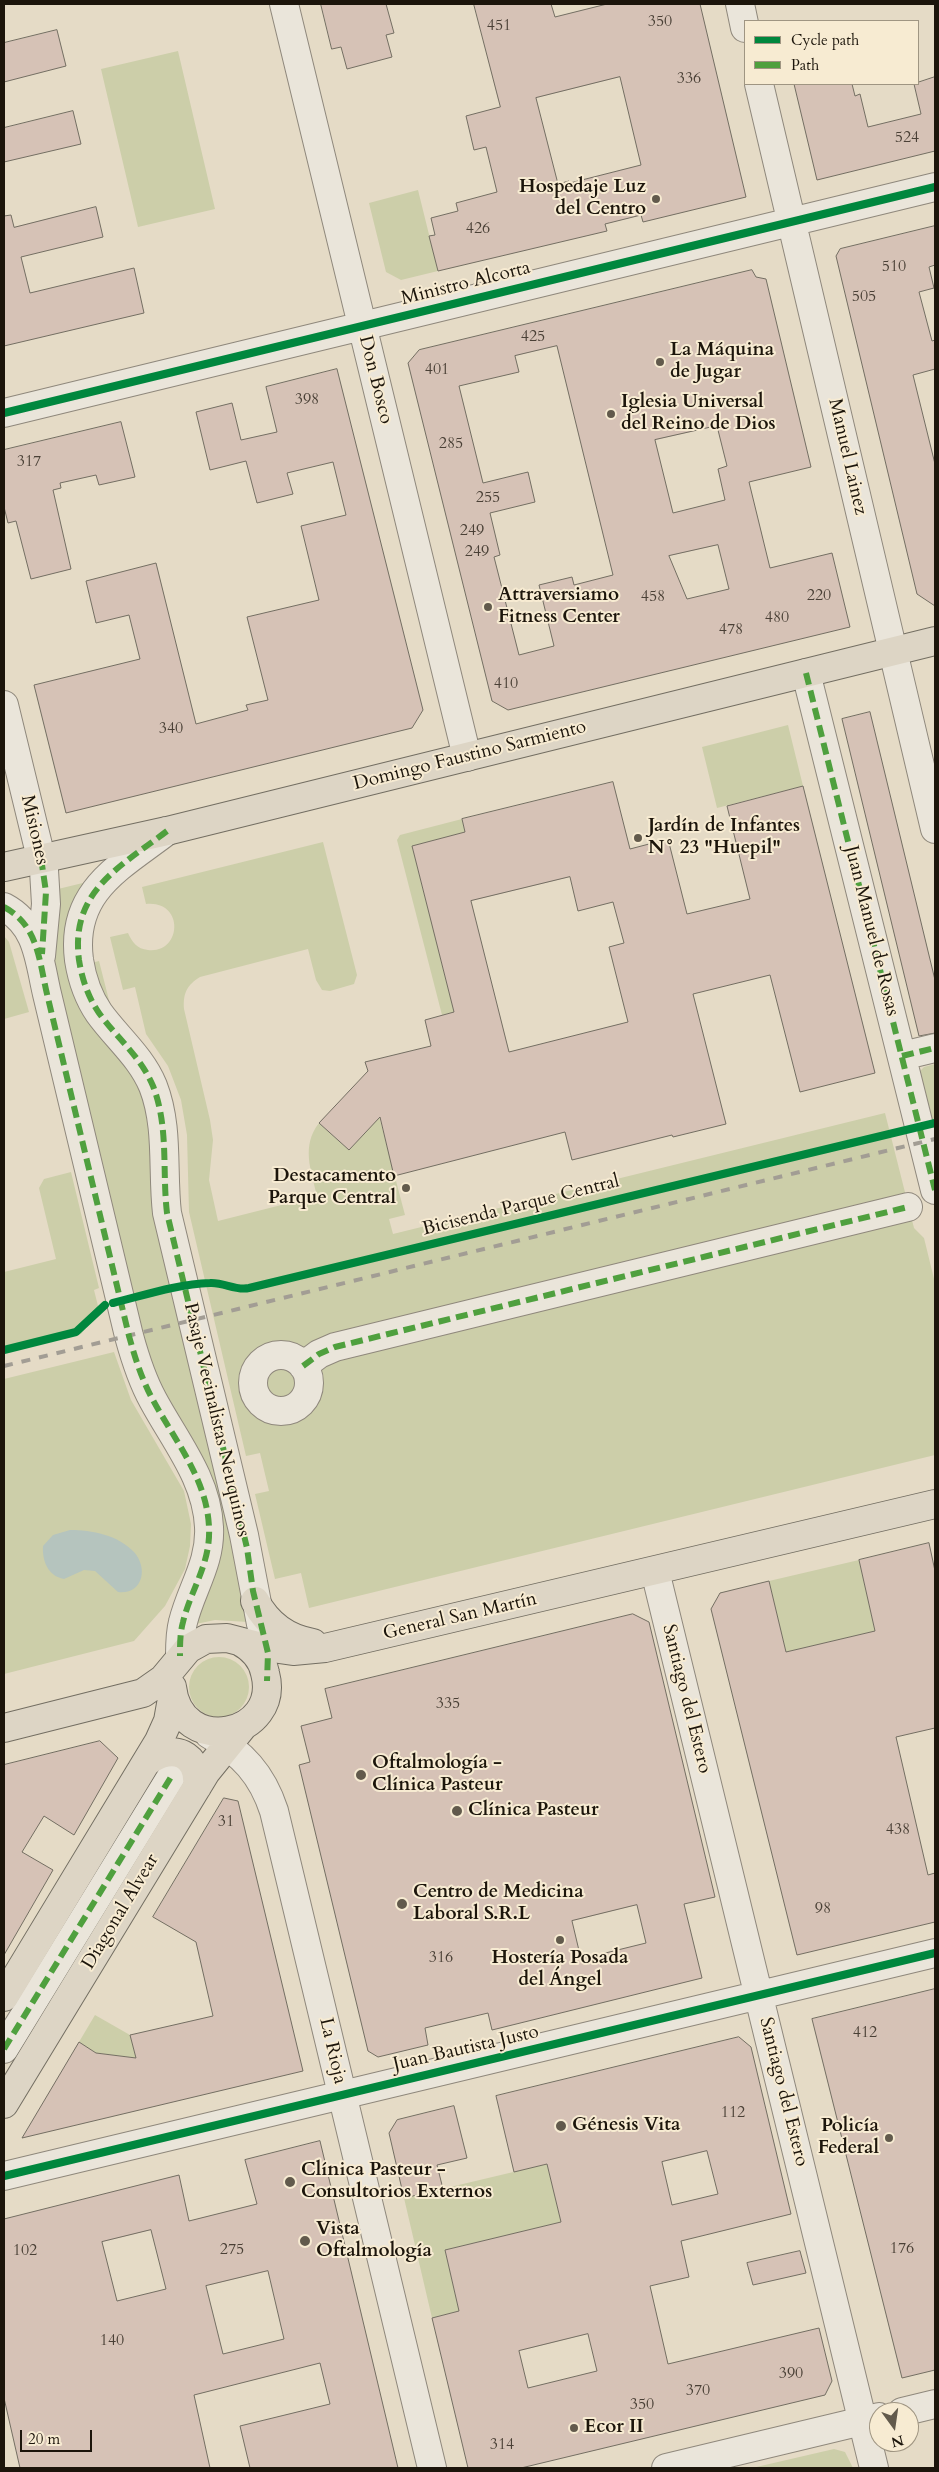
<!DOCTYPE html>
<meta charset="utf-8">
<style>
body{margin:0}
#map{position:relative;width:939px;height:2472px;overflow:hidden;background:#e5dbc6;font-family:Cardo,serif}
canvas{display:block}
.frame{position:absolute;inset:0;border:5px solid #1c150b;pointer-events:none}
.legend{position:absolute;left:744px;top:20px;width:175px;height:65px;box-sizing:border-box;background:#f7ebd2;border:1px solid #9f9582;margin:0;padding:6px 9px;list-style:none;font-size:15px;color:#1c150b}
.legend li{display:flex;align-items:center;gap:10px;height:25px}
.legend b{width:25px;border:1px solid #9f9582}
.north{position:absolute;left:869px;top:2402px;width:50px;height:50px;box-sizing:border-box;background:#f7ebd2;border:1px solid #9f9582;border-radius:50%;rotate:166deg;font-size:14px;font-weight:700;line-height:20px;text-align:center;color:#1c150b}
.north::after{content:'';display:block;margin:auto;width:18px;height:22px;background:#625a4c;clip-path:polygon(50% 0,100% 100%,50% 72%,0 100%)}
.scale{position:absolute;left:20px;top:2430px;width:72px;height:22px;box-sizing:border-box;border:2px solid #1c150b;border-top:0;padding-left:6px;font-size:15px;line-height:18px;white-space:nowrap;color:#1c150b;-webkit-text-stroke:4px #f7ebd2;paint-order:stroke}
</style>
<div id="map">
<canvas width="939" height="2472"></canvas>
<div class="frame"></div>
<ul class="legend">
<li><b style="height:6px;background:#00873e"></b>Cycle path</li>
<li><b style="height:6px;background:#4fa03e"></b>Path</li>
</ul>
<div class="north">N</div>
<div class="scale">20 m</div>
</div>
<script>
const context = document.querySelector('canvas').getContext('2d');
context.lineJoin = 'round';
function fillPath(path, color) {
  context.fillStyle = color;
  context.fill(path, 'evenodd');
}
function strokePath(path, color, width, dash) {
  context.strokeStyle = color;
  context.lineWidth = width;
  context.lineCap = dash ? 'butt' : 'round';
  context.setLineDash(dash || []);
  context.stroke(path);
}
function label(font, color, halo, rows, align = 'center') {
  context.font = font + ' Cardo,serif';
  context.lineWidth = 4;
  context.setLineDash([]);
  context.textBaseline = 'middle';
  context.strokeStyle = halo;
  context.fillStyle = color;
  for (const [text, x, y, turn = 0] of rows) {
    context.save();
    context.translate(x, y);
    context.rotate((+turn || 0) * Math.PI / 180);
    context.textAlign = isNaN(turn) ? turn : align;
    if (halo) context.strokeText(text, 0, 0);
    context.fillText(text, 0, 0);
    context.restore();
  }
}
fillPath(new Path2D(`
 M 178,51 L 215,209 L 138,227 L 101,69 Z
 M 418,190 L 438,271 L 401,280 L 386,272 L 369,203 Z
 M 788,725 L 803,786 L 717,808 L 702,747 Z
 M 462,819 L 465,832 L 412,846 L 454,1012 L 442,1015 L 397,840 L 400,835 Z
 M 323,842 L 357,975 L 354,984 L 330,991 L 322,990 L 316,980 L 308,949 L 200,977 C 187,985 183,993 184,1009 L 210,1120 L 213,1140 L 209,1180 L 218,1221 L 317,1196 C 311,1170 301,1146 319,1123 L 349,1150 L 373,1124 L 375,1101 L 405,1215 L 389,1219 L 393,1234 L 885,1113 L 914,1228 L 924,1238 L 935,1283 L 935,1455 L 309,1608 L 301,1573 L 275,1579 L 255,1494 L 269,1491 L 260,1453 L 246,1456 L 189,1212 L 187,1135 L 181,1100 L 168,1066 L 146,1034 L 135,987 L 123,990 L 110,937 L 128,933 C 132,942 137,949 148,950 C 182,954 185,900 146,904 L 142,887 Z
 M 91,881 L 71,930 L 139,1075 L 237,1531 L 248,1622 L 215,1620 L 191,1625 L 213,1556 L 152,1381 L 55,986 L 52,946 L 58,889 Z
 M 4,936 L 9,942 L 29,1012 L 4,1019 Z
 M 99,961 L 113,1016 L 87,964 Z
 M 935,1064 L 935,1145 L 919,1072 L 924,1067 Z
 M 71,1172 L 99,1288 L 94,1290 L 99,1310 L 81,1334 L 4,1353 L 4,1272 L 56,1259 L 39,1188 L 44,1179 Z
 M 114,1352 L 131,1400 L 184,1491 L 191,1524 L 190,1546 L 185,1569 L 165,1606 L 134,1641 L 4,1674 L 4,1379 Z
 M 859,1560 L 875,1631 L 786,1652 L 769,1581 Z
 M189 1687a30 30 0 1 1 60 0a30 30 0 1 1-60 0Z
 M 95,2015 L 130,2035 L 136,2058 L 96,2053 L 79,2042 Z
 M 547,2164 L 561,2222 L 445,2250 L 459,2311 L 432,2318 L 404,2198 Z
 M 834,2449 L 845,2452 L 853,2468 L 752,2468 Z`), '#cccea9');
fillPath(new Path2D(`
 M 70,1530 C 92,1530 118,1535 134,1552 C 149,1569 142,1595 118,1592 L 95,1571 L 84,1570 L 64,1579 C 48,1576 42,1561 43,1546 L 53,1535 Z`), '#b5c4be');
const building = new Path2D(`
 M 321,4 L 386,4 L 394,33 L 386,35 L 392,57 L 347,69 L 341,47 L 332,49 Z
 M 474,4 L 551,4 L 555,17 L 607,4 L 700,4 L 746,197 L 643,222 L 641,215 L 605,224 L 607,231 L 438,271 L 429,236 L 435,235 L 431,218 L 458,211 L 456,203 L 497,192 L 486,147 L 474,150 L 466,116 L 500,107 ZM 620,77 L 641,165 L 570,183 L 569,181 L 558,184 L 536,98 Z
 M 57,30 L 66,66 L 4,82 L 4,43 Z
 M 935,77 L 935,151 L 817,180 L 794,84 L 852,84 L 855,96 L 860,94 L 868,127 L 921,114 L 914,84 Z
 M 73,111 L 81,144 L 4,162 L 4,128 Z
 M 96,207 L 103,237 L 21,257 L 30,293 L 134,268 L 144,313 L 4,346 L 4,216 L 11,215 L 14,227 Z
 M 935,226 L 935,265 L 929,267 L 934,288 L 919,292 L 932,341 L 935,340 L 935,369 L 913,375 L 935,464 L 935,606 L 917,594 L 836,256 L 840,249 Z
 M 752,270 L 756,277 L 766,279 L 811,467 L 749,482 L 770,568 L 832,553 L 850,627 L 508,710 L 492,701 L 408,363 L 419,350 ZM 557,346 L 613,575 L 574,585 L 572,577 L 539,585 L 554,646 L 519,655 L 494,557 L 500,555 L 490,513 L 535,502 L 528,472 L 483,483 L 459,386 L 519,372 L 515,356 ZM 717,426 L 727,466 L 718,469 L 725,500 L 673,513 L 655,440 ZM 718,545 L 729,589 L 687,599 L 669,556 Z
 M 337,369 L 423,710 L 412,728 L 66,813 L 34,685 L 140,659 L 129,615 L 96,623 L 86,581 L 156,563 L 196,724 L 248,710 L 246,705 L 268,700 L 247,617 L 319,600 L 301,526 L 346,515 L 333,462 L 287,473 L 293,494 L 257,503 L 246,461 L 210,470 L 196,412 L 232,403 L 241,440 L 277,432 L 266,387 Z
 M 121,422 L 135,477 L 99,485 L 96,475 L 60,483 L 61,488 L 53,490 L 71,569 L 31,579 L 16,521 L 8,523 L 4,507 L 4,450 Z
 M 870,712 L 935,980 L 935,1033 L 919,1036 L 842,719 Z
 M 613,782 L 630,849 L 668,839 L 687,914 L 750,899 L 727,806 L 803,786 L 875,1073 L 800,1092 L 770,975 L 693,994 L 726,1124 L 673,1137 L 672,1135 L 572,1160 L 565,1132 L 394,1176 L 380,1117 L 349,1150 L 319,1123 L 368,1071 L 365,1062 L 431,1046 L 425,1020 L 454,1012 L 412,846 L 465,832 L 462,819 ZM 570,877 L 578,911 L 613,902 L 624,943 L 609,947 L 628,1022 L 509,1052 L 471,901 Z
 M 929,1543 L 935,1571 L 935,1728 L 896,1737 L 928,1875 L 935,1873 L 935,1922 L 797,1955 L 711,1609 L 720,1593 L 769,1581 L 786,1652 L 875,1631 L 859,1560 Z
 M 633,1614 L 649,1622 L 715,1897 L 684,1904 L 702,1978 L 492,2030 L 488,2013 L 425,2028 L 428,2045 L 378,2057 L 368,2051 L 299,1765 L 310,1762 L 301,1726 L 332,1718 L 325,1689 ZM 637,1905 L 646,1943 L 581,1959 L 572,1921 Z
 M 100,1741 L 118,1758 L 74,1835 L 44,1816 L 22,1852 L 53,1870 L 4,1955 L 4,1765 Z
 M 224,1798 L 238,1801 L 303,2071 L 22,2138 L 79,2042 L 96,2053 L 136,2058 L 130,2035 L 213,2016 L 196,1942 L 153,1917 Z
 M 935,1989 L 935,2370 L 902,2378 L 812,2019 Z
 M 739,2037 L 751,2047 L 791,2214 L 681,2241 L 689,2277 L 650,2286 L 668,2364 L 819,2328 L 832,2381 L 825,2395 L 521,2468 L 468,2468 L 432,2318 L 459,2311 L 445,2250 L 561,2222 L 547,2164 L 514,2172 L 496,2096 ZM 707,2151 L 718,2194 L 672,2205 L 662,2162 ZM 588,2334 L 597,2371 L 528,2388 L 519,2351 Z
 M 454,2106 L 467,2158 L 437,2165 L 443,2189 L 404,2198 L 389,2133 L 397,2120 Z
 M 320,2141 L 398,2468 L 250,2468 L 240,2426 L 330,2404 L 320,2363 L 194,2395 L 210,2468 L 20,2468 L 4,2398 L 4,2219 L 179,2175 L 189,2221 L 257,2204 L 245,2160 ZM 151,2230 L 166,2289 L 117,2301 L 102,2242 ZM 268,2271 L 284,2339 L 223,2354 L 206,2286 Z
 M 800,2251 L 806,2273 L 753,2285 L 747,2263 Z`);
fillPath(building, '#d6c2b6');
strokePath(building, '#736e62', 1);
const minor = new Path2D(`
 M 284,4 L 467,757
 M 740,4 L 745,28
 M 759,84 L 935,829
 M 4,413 L 935,187
 M 806,673 L 935,1190
 M 4,705 L 44,870 L 46,904 L 41,956
 M 167,831 C 120,867 70,891 79,960 C 82,979 88,997 99,1013 C 117,1038 141,1057 153,1086 C 169,1127 162,1171 167,1213 L 244,1535 L 261,1624
 M 4,907 C 38,925 39,960 47,994 L 129,1336 C 135,1358 142,1380 153,1400 C 175,1441 207,1479 209,1527 C 211,1563 191,1589 183,1622 C 180,1633 180,1644 180,1656
 M 902,1056 L 935,1048
 M253 1383a28 28 0 1 1 56 0a28 28 0 1 1-56 0Z
 M 303,1366 L 319,1354 L 335,1347 L 908,1207
 M 655,1571 L 874,2468
 M 209,1734 C 242,1753 262,1774 274,1811 L 432,2468
 M 4,2049 L 171,1777
 M 4,2176 L 935,1953
 M 902,2412 L 935,2404
 M 666,2468 L 879,2417`);
const major = new Path2D(`
 M 4,867 L 167,831 L 935,641
 M 255,1601 C 268,1625 287,1639 313,1643
 M 172,1687 C 180,1758 282,1737 265,1673 C 262,1658 252,1648 239,1641
 M 4,1728 L 143,1693 L 163,1679 L 188,1649 L 206,1639 L 227,1638 L 258,1646 L 293,1651 L 325,1648 L 935,1504
 M 147,1762 C 173,1742 200,1754 197,1787
 M 4,1997 L 159,1741 L 168,1721 L 173,1693
 M 4,2104 L 206,1772 L 244,1725`);
strokePath(minor, '#8f887c', 30);
strokePath(major, '#736e62', 30);
strokePath(minor, '#eae5da', 28);
strokePath(major, '#ddd5c5', 28);
strokePath(new Path2D(`
 M 4,1366 L 935,1139`), '#a29d94', 4, [9, 9]);
strokePath(new Path2D(`
 M 806,673 L 935,1190
 M 167,831 C 120,867 70,891 79,960 C 82,979 88,997 99,1013 C 117,1038 141,1057 153,1086 C 169,1127 162,1171 167,1213 L 247,1548 L 253,1591 L 268,1653 L 267,1681
 M 41,858 L 46,892 L 42,954
 M 4,907 C 38,925 39,960 47,994 L 129,1336 C 135,1358 142,1380 153,1400 C 175,1441 207,1479 209,1527 C 211,1563 191,1589 183,1622 C 180,1633 180,1644 180,1656
 M 902,1056 L 935,1048
 M 303,1366 L 319,1354 L 335,1347 L 908,1207
 M 4,2049 L 171,1777`), '#4fa03e', 6, [12, 6]);
strokePath(new Path2D(`
 M 4,413 L 935,187
 M 113,1303 C 145,1295 178,1284 210,1283 C 224,1282 235,1291 249,1288 L 935,1123
 M 4,1350 L 76,1332 L 105,1305
 M 4,2176 L 935,1953`), '#00873e', 8);
for (const [x, y, r, color] of [
 [656,199,5,"#625a4c"],
 [660,362,5,"#625a4c"],
 [611,414,5,"#625a4c"],
 [488,607,5,"#625a4c"],
 [638,838,5,"#625a4c"],
 [406,1188,5,"#625a4c"],
 [361,1775,6,"#625a4c"],
 [457,1811,6,"#625a4c"],
 [402,1904,6,"#625a4c"],
 [560,1940,5,"#625a4c"],
 [561,2126,6,"#625a4c"],
 [889,2138,5,"#625a4c"],
 [290,2182,6,"#625a4c"],
 [305,2241,6,"#625a4c"],
 [574,2428,5,"#625a4c"]
]) {
  const dot = new Path2D();
  dot.arc(x, y, r, 0, 2 * Math.PI);
  context.fillStyle = color;
  context.fill(dot);
  strokePath(dot, '#f7ebd2', 2);
}
label('16px', '#4a4036', null, [
 ["350",660,22],
 ["451",499,26],
 ["336",689,79],
 ["524",907,138],
 ["426",478,229],
 ["510",894,267],
 ["505",864,297],
 ["425",533,337],
 ["401",437,370],
 ["398",307,400],
 ["285",451,444],
 ["317",29,462],
 ["255",488,498],
 ["249",472,531],
 ["249",477,552],
 ["220",819,596],
 ["458",653,597],
 ["480",777,618],
 ["478",731,630],
 ["410",506,684],
 ["340",171,729],
 ["335",448,1704],
 ["31",226,1822],
 ["438",898,1830],
 ["98",823,1909],
 ["316",441,1958],
 ["412",865,2033],
 ["112",733,2113],
 ["176",902,2249],
 ["275",232,2250],
 ["102",25,2251],
 ["140",112,2341],
 ["390",791,2374],
 ["370",698,2391],
 ["350",642,2405],
 ["314",502,2445]
]);
label('bold 19px', '#1c150b', '#f7ebd2', [
 ["Hospedaje Luz",646,188,"right"],
 ["del Centro",646,210,"right"],
 ["La Máquina",670,351],
 ["de Jugar",670,373],
 ["Iglesia Universal",621,403],
 ["del Reino de Dios",621,425],
 ["Attraversiamo",498,596],
 ["Fitness Center",498,618],
 ["Jardín de Infantes",648,827],
 ["N° 23 \"Huepil\"",648,849],
 ["Destacamento",396,1177,"right"],
 ["Parque Central",396,1199,"right"],
 ["Oftalmología -",372,1764],
 ["Clínica Pasteur",372,1786],
 ["Clínica Pasteur",468,1811],
 ["Centro de Medicina",413,1893],
 ["Laboral S.R.L",413,1915],
 ["Hostería Posada",560,1959,"center"],
 ["del Ángel",560,1981,"center"],
 ["Génesis Vita",572,2126],
 ["Policía",879,2127,"right"],
 ["Federal",879,2149,"right"],
 ["Clínica Pasteur -",301,2171],
 ["Consultorios Externos",301,2193],
 ["Vista",316,2230],
 ["Oftalmología",316,2252],
 ["Ecor II",584,2428]
], 'left');
label('19px', '#1c150b', '#f7ebd2', [
 ["Ministro Alcorta",466,284,-14],
 ["Don Bosco",375,380,76],
 ["Manuel Lainez",847,457,77],
 ["Domingo Faustino Sarmiento",470,756,-14],
 ["Misiones",34,830,77],
 ["Juan Manuel de Rosas",871,931,76],
 ["Bicisenda Parque Central",521,1206,-14],
 ["Pasaje Vecinalistas Neuquinos",216,1420,77],
 ["General San Martín",460,1617,-13],
 ["Santiago del Estero",686,1699,76],
 ["Diagonal Alvear",121,1912,-59],
 ["Juan Bautista Justo",466,2049,-13],
 ["La Rioja",332,2051,77],
 ["Santiago del Estero",783,2092,76]
]);
</script>
